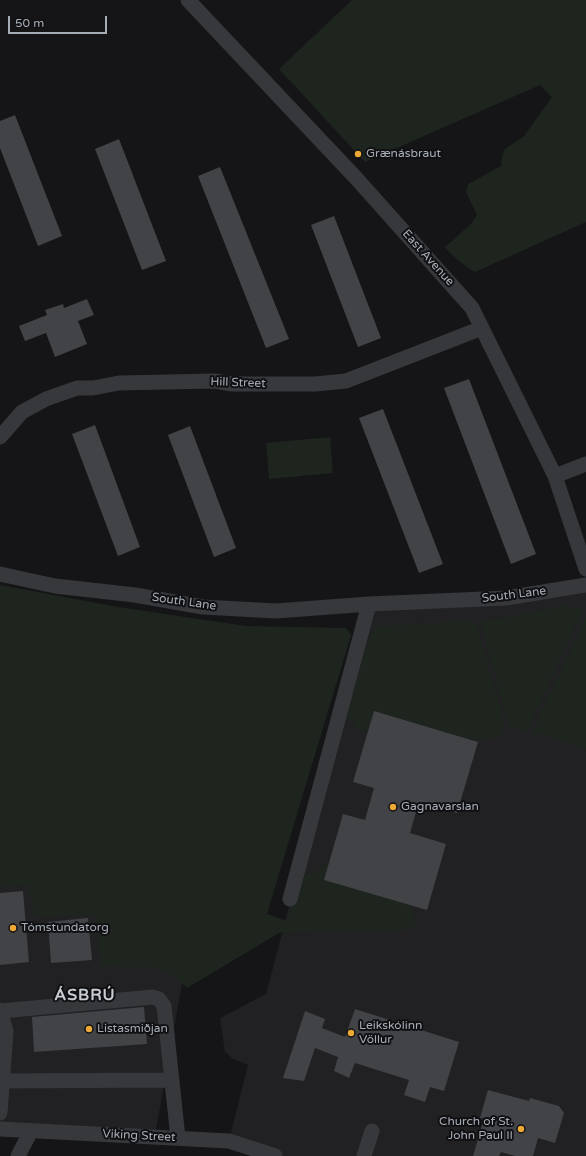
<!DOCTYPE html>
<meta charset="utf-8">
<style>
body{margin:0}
#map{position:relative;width:586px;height:1156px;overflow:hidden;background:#151517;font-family:"Varela Round",sans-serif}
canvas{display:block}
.scale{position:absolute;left:8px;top:16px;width:99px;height:18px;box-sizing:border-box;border:2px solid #a7adb7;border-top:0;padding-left:5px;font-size:12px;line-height:14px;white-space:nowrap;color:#a7adb7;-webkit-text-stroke:3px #101012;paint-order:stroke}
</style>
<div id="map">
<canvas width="586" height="1156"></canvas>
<div class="scale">50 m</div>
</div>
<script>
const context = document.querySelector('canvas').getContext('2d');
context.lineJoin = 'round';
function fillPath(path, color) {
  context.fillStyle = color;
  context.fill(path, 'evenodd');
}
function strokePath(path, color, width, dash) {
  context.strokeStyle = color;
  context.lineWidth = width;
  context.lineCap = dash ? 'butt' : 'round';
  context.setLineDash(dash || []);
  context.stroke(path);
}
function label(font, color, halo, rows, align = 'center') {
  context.font = font + ' "Varela Round",sans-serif';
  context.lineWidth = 4;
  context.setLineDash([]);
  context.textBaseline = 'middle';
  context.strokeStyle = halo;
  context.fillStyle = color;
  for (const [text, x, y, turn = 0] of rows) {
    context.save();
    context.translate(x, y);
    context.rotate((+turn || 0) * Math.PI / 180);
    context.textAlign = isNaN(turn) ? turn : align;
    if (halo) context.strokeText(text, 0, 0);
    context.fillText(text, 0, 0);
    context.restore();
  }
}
fillPath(new Path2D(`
 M 586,585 L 586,1156 L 275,1156 L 229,1141 L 248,1065 L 233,1059 L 225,1052 L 220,1018 L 266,994 L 369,604 Z
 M 201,877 L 156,1130 L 0,1130 L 0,881 Z`), '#212124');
fillPath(new Path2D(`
 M 352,0 L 586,0 L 586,222 L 475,272 C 467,268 450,254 445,247 L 471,224 L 477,215 L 466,192 L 468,184 L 501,166 L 502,156 L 505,149 L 524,136 L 552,97 L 540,85 L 365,162 L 279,69 Z
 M 330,437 L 333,473 L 269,479 L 266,443 Z
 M 0,585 L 118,607 L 246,626 L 346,628 L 351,635 L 267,914 L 287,921 L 299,881 L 303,876 L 315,872 L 330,861 L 412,905 L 416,929 L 279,933 L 187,988 L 175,977 L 158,968 L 101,966 L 95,915 L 34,917 L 29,885 L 0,887 Z
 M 565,606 L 579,608 L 584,611 L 576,624 L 527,731 L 508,726 L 482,626 L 484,621 Z
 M 586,618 L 586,749 L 532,732 Z
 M 473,621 L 478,628 L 505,726 L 501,736 L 472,740 L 374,711 L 368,730 L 361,733 L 353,721 L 346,719 L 370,635 L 378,626 Z`), '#1d251e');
fillPath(new Path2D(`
 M 15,115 L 62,236 L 38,246 L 0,148 L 0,121 Z
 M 119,139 L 166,261 L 142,270 L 95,149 Z
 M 220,167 L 289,339 L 266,348 L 198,176 Z
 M 334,216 L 381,338 L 358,347 L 311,225 Z
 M 87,299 L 94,315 L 78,321 L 87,344 L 55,357 L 46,333 L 25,341 L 19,326 L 47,315 L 45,310 L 63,304 L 64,308 Z
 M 469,379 L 536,554 L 511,564 L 444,388 Z
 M 383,409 L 443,564 L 419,573 L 359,418 Z
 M 95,425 L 140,547 L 118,556 L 72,434 Z
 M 190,426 L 236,548 L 214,557 L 168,435 Z
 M 374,711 L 478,742 L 457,813 L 419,802 L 410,833 L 446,844 L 427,910 L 324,880 L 343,814 L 365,820 L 374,788 L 353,782 Z
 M 23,891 L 29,962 L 0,965 L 0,893 Z
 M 88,918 L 92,960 L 51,963 L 48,922 Z
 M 144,1007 L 147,1044 L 34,1052 L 32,1017 Z
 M 355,1009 L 459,1042 L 444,1091 L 430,1087 L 425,1102 L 404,1095 L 409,1080 L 355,1063 L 349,1078 L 334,1071 L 338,1057 L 315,1048 L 304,1081 L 283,1078 L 305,1011 L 325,1019 L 322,1028 L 345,1037 Z
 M 488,1090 L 529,1101 L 530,1098 L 559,1106 L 564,1113 L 555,1143 L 538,1138 L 533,1156 L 515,1156 L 501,1152 L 499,1156 L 473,1156 L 484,1119 L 480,1118 Z`), '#414347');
strokePath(new Path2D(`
 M 188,0 L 356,178 L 472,308 L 555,476 L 586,569
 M 0,437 L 22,412 L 46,399 L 77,388 L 93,388 L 119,383 L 215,381 L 232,384 L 315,384 L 346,381 L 482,328
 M 555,476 L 586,464
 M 0,574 L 55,586 L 135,595 L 203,607 L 276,611 L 369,604 L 506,598 L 586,585
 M 290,899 L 369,604
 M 0,1010 L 6,1031 L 0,1113
 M 1,1011 L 153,997 L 159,999 L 164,1006 L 178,1138
 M 2,1081 L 172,1080
 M 0,1129 L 229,1141 L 275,1156
 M 18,1156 L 31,1131
 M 364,1156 L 372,1131`), '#36383c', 15);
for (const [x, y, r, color] of [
 [358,154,4,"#eea837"],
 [393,807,4,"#eea837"],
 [13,928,4,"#eea837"],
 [89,1029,4,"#eea837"],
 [351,1033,4,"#eea837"],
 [521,1129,4,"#eea837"]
]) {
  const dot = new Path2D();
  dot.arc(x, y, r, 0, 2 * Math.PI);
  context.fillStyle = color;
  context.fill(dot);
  strokePath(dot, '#101012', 1.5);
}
label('12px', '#a7adb7', '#101012', [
 ["Grænásbraut",366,154],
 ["Gagnavarslan",401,807],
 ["Tómstundatorg",21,928],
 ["Leikskólinn",359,1026],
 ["Völlur",359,1040],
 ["Listasmiðjan",97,1029],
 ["Church of St.",513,1122,"right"],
 ["John Paul II",513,1136,"right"]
], 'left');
label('12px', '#a7adb7', '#101012', [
 ["East Avenue",428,258,48],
 ["Hill Street",238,383,2],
 ["South Lane",514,595,-7],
 ["South Lane",184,602,8],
 ["Viking Street",139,1136,3]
]);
context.letterSpacing = '1px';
label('bold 16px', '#c8ccd3', '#101012', [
 ["ÁSBRÚ",85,996]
]);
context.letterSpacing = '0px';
</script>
